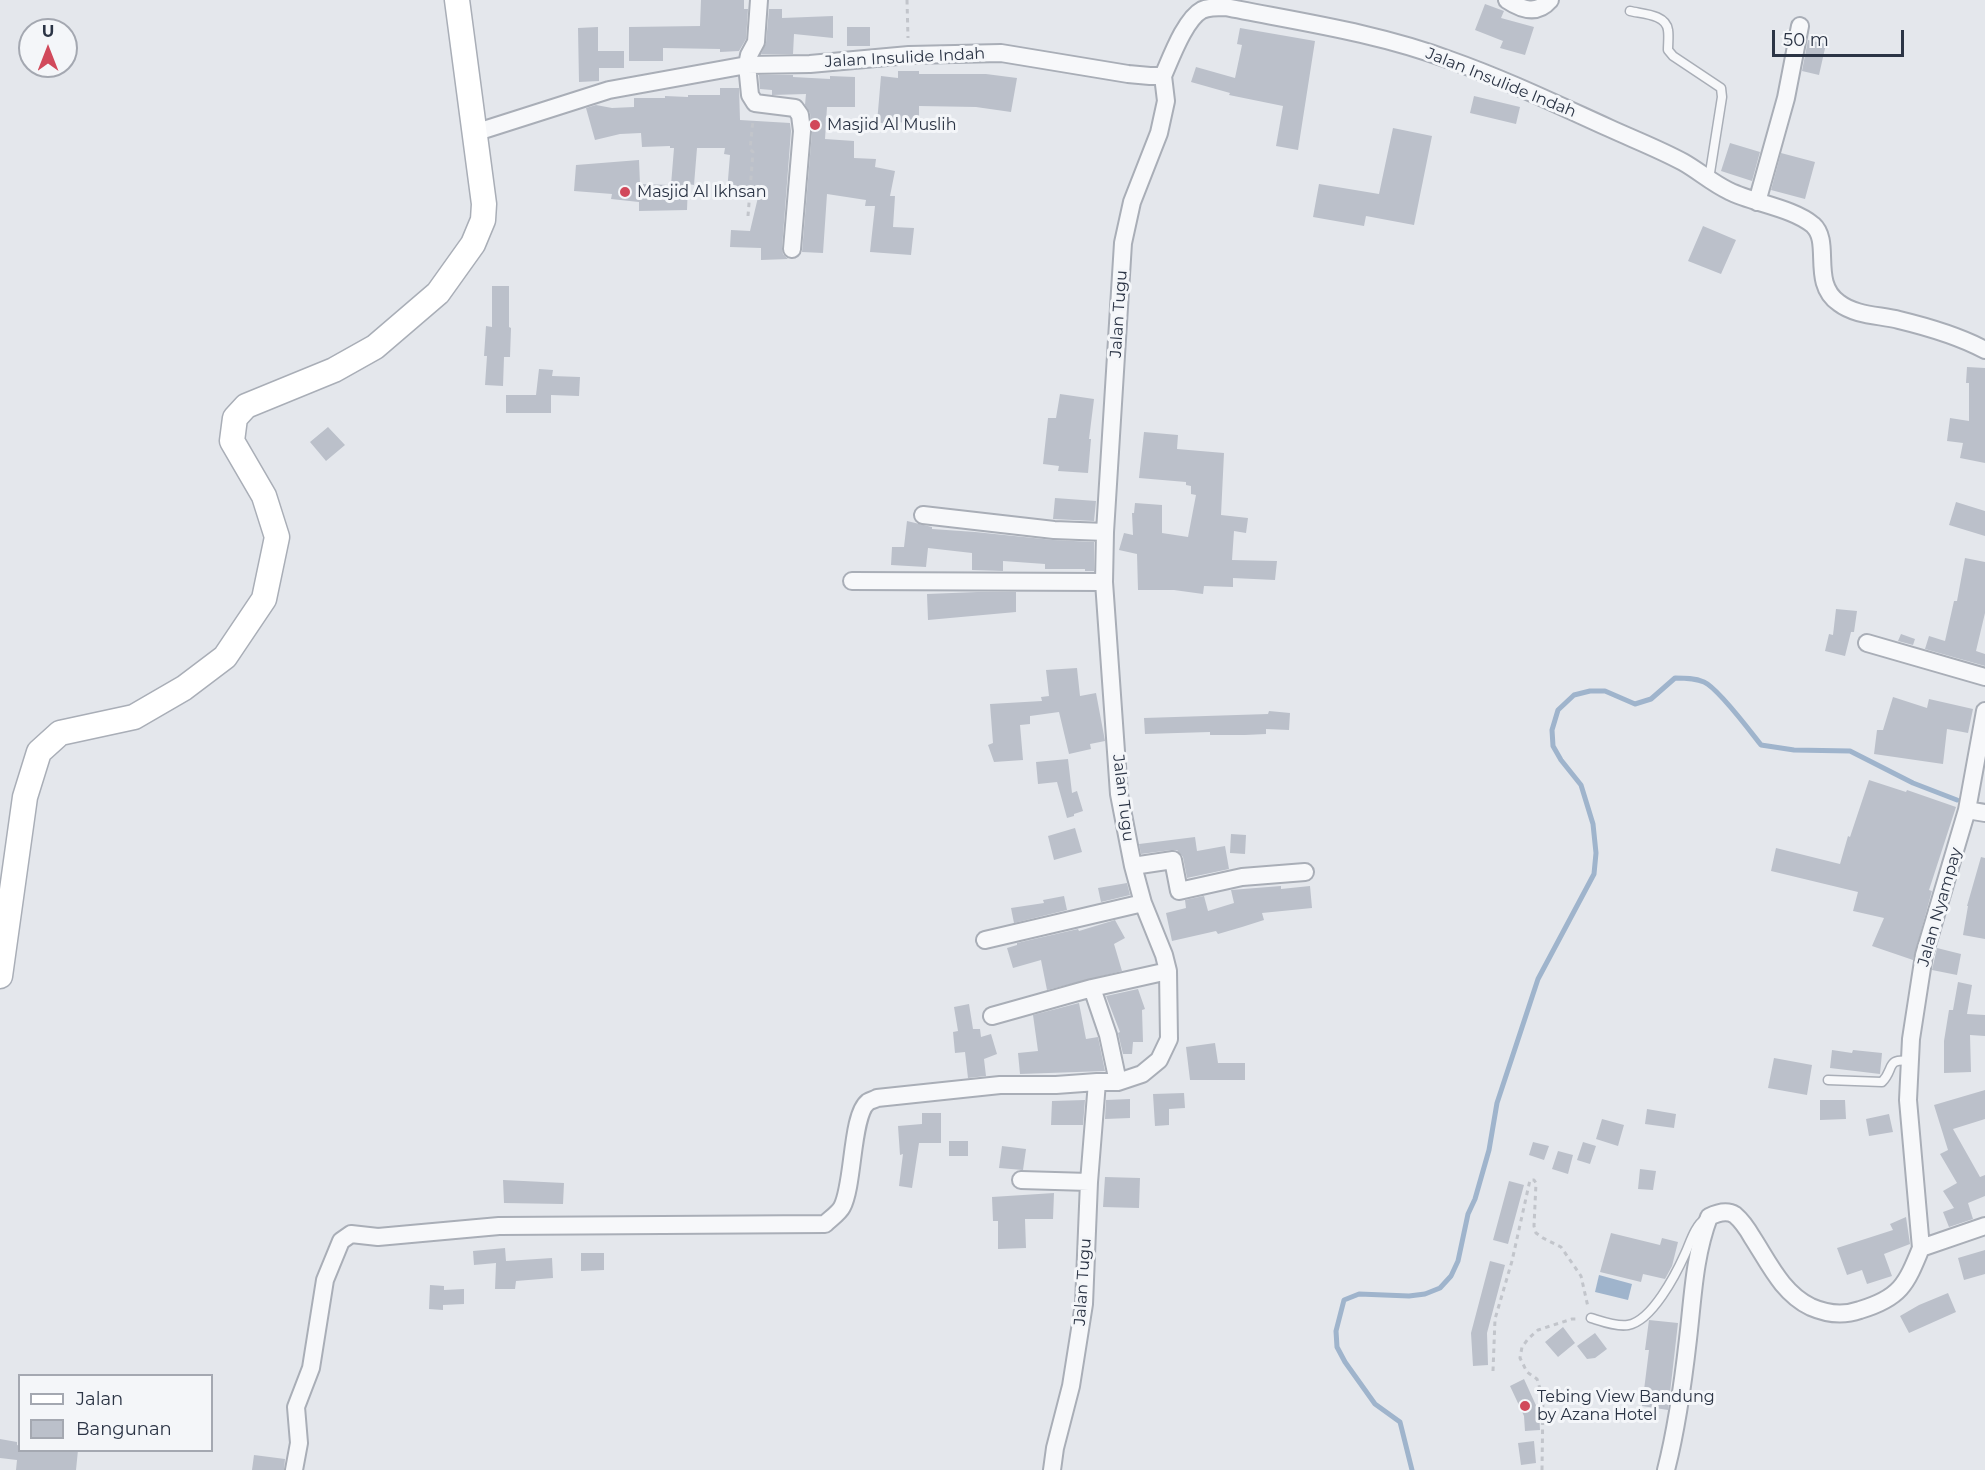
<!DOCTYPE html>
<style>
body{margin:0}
#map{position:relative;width:1985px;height:1470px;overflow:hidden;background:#e4e7ec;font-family:Montserrat,sans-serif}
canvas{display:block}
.legend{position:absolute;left:18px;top:1374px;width:195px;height:78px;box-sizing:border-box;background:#f4f6f9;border:2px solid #a4a8b1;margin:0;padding:8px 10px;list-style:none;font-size:18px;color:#2b3445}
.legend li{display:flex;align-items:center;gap:12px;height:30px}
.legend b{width:30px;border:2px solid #a4a8b1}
.north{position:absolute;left:18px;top:18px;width:60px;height:60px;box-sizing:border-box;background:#f4f6f9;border:2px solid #a4a8b1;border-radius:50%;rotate:0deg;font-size:16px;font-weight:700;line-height:24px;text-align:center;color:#2b3445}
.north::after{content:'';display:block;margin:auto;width:21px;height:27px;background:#d1495b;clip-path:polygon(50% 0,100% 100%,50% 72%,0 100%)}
.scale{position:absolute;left:1772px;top:30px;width:132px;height:27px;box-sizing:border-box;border:3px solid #2b3445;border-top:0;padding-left:8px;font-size:18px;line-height:21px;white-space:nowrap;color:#2b3445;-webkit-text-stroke:4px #f4f6f9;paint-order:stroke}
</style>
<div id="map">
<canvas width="1985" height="1470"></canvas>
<ul class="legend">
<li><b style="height:8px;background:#fff"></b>Jalan</li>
<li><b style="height:16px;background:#bbc0ca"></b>Bangunan</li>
</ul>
<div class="north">U</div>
<div class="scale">50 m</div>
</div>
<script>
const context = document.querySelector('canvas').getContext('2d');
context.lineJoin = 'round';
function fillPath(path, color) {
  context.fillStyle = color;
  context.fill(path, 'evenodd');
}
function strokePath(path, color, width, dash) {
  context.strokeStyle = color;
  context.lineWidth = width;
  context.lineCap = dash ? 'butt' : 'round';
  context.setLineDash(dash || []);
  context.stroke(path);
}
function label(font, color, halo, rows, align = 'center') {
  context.font = font + ' Montserrat,sans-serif';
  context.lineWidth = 6;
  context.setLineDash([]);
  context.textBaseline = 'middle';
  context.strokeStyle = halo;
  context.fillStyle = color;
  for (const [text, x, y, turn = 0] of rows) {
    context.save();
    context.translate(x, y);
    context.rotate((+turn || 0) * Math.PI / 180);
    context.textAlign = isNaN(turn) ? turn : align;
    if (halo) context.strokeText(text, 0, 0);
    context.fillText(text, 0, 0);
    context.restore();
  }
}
fillPath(new Path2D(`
 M 1599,1275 L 1632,1284 L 1628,1300 L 1595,1292 Z`), '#9fb4cc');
strokePath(new Path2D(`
 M 1412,1470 L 1400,1422 L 1375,1404 L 1345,1362 L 1337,1347 L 1336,1331 L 1344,1300 L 1359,1294 L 1409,1296 L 1425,1294 L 1440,1288 L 1451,1276 L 1458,1261 L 1468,1214 L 1475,1199 L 1489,1150 L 1497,1103 L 1538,979 L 1594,874 L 1596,853 L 1593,824 L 1581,785 L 1561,760 L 1553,746 L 1552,730 L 1558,710 L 1574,695 L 1590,691 L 1605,691 L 1635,704 L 1651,699 L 1675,678 C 1685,678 1695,678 1704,682 C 1718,688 1750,731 1761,745 L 1794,750 L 1850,751 L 1913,783 L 1957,800`), '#9fb4cc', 5);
fillPath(new Path2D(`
 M 701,0 L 744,0 L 744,9 L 748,9 L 746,39 L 739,51 L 720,52 L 720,49 L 663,48 L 663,61 L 629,61 L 629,27 L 700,26 Z
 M 1485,4 L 1504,11 L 1501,18 L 1534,27 L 1525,55 L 1500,48 L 1503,41 L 1475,30 Z
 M 769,9 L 782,9 L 782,18 L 833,16 L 833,38 L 794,34 L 793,54 L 761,54 L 766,43 Z
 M 598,27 L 598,51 L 624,51 L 624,68 L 599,68 L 599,81 L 579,82 L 578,28 Z
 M 847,27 L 870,27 L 870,46 L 847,46 Z
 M 1240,28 L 1315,41 L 1298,150 L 1276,146 L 1283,106 L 1229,95 L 1230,93 L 1191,82 L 1196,67 L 1235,78 L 1242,45 L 1237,44 Z
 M 1808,40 L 1826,44 L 1819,75 L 1802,71 Z
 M 898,71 L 919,71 L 919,74 L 986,74 L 1017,78 L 1011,112 L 976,107 L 919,106 L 919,122 L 877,123 L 881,76 L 898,78 Z
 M 759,75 L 793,75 L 793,77 L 830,79 L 830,76 L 855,77 L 855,107 L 827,107 L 825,139 L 854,141 L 854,158 L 876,159 L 875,167 L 895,171 L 890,196 L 895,196 L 893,227 L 914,228 L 911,255 L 870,252 L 875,206 L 865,206 L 866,200 L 827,194 L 823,253 L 802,252 L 812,132 L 810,113 L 805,105 L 806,94 L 772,95 L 772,90 L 760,89 Z
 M 720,88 L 739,88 L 740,120 L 790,123 L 791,131 L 782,248 L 783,254 L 788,259 L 761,260 L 761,248 L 730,247 L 731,230 L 750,231 L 759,193 L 727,192 L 730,155 L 724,154 L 725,148 L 697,148 L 694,185 L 688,184 L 687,210 L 639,211 L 639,202 L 611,199 L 612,194 L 574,191 L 576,165 L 639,160 L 640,184 L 671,185 L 674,148 L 670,148 L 670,146 L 642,147 L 641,133 L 620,134 L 595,140 L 586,108 L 596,105 L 612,108 L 634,107 L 634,98 L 665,98 L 665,96 L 688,97 L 688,95 L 720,95 Z
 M 1474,96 L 1520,107 L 1516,124 L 1470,113 Z
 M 1393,128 L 1432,136 L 1414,225 L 1366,216 L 1364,226 L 1313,217 L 1319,184 L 1379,194 Z
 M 1730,143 L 1760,152 L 1752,181 L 1721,171 Z
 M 1781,153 L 1815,162 L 1805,199 L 1771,190 Z
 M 1703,226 L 1736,240 L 1721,274 L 1688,261 Z
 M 492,286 L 509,286 L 509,327 L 511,328 L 510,357 L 504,357 L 503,386 L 485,385 L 487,356 L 484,356 L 486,326 L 492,327 Z
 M 1967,367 L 1985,368 L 1985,463 L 1960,458 L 1963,443 L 1947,441 L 1950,418 L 1969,421 L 1969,383 L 1966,383 Z
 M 539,369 L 553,370 L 552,376 L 580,377 L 579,396 L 551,395 L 551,413 L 506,413 L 506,395 L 536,395 Z
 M 1060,394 L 1094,399 L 1089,439 L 1091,439 L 1088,473 L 1058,471 L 1059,466 L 1043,464 L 1048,418 L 1056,418 Z
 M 328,427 L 345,445 L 326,461 L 310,442 Z
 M 1144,432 L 1178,435 L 1177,449 L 1224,453 L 1221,515 L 1248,518 L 1246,533 L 1234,531 L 1232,560 L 1277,561 L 1275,580 L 1233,578 L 1233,587 L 1204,586 L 1203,594 L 1174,590 L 1138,590 L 1137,554 L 1119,550 L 1124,533 L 1133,535 L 1132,513 L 1134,513 L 1135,503 L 1162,505 L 1162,533 L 1188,537 L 1196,495 L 1191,494 L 1191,486 L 1186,485 L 1186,482 L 1139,478 Z
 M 1055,498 L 1096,501 L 1094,521 L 1053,519 Z
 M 1956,502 L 1985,511 L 1985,536 L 1949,525 Z
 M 907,521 L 932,527 L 932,529 L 975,532 L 1053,540 L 1094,542 L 1094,571 L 1085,571 L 1085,569 L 1045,569 L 1045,564 L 1003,561 L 1003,571 L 972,570 L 972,553 L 928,548 L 926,567 L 891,565 L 892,547 L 904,547 Z
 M 1965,558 L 1985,562 L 1985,613 L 1976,651 L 1985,654 L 1985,666 L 1925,649 L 1929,636 L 1945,641 L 1954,601 L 1957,601 Z
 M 977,592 L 1016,592 L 1016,612 L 928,620 L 927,594 Z
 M 1836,609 L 1857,611 L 1854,632 L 1851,632 L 1845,656 L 1825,651 L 1829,634 L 1833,635 Z
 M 1901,634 L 1915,639 L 1913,645 L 1898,641 Z
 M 1077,668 L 1080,696 L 1096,693 L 1105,741 L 1090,744 L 1091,749 L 1069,754 L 1059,712 L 1030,716 L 1030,724 L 1020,725 L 1023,760 L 994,762 L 988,745 L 993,743 L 990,704 L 1042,701 L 1041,697 L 1049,696 L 1046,670 Z
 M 1893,697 L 1927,708 L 1929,699 L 1973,709 L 1968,733 L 1947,729 L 1943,764 L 1874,754 L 1877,730 L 1883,730 Z
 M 1269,711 L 1290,713 L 1289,730 L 1266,729 L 1266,734 L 1245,735 L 1210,735 L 1210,732 L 1145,734 L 1144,718 L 1268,714 Z
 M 1068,759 L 1072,793 L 1077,791 L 1083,811 L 1074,814 L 1074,816 L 1067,818 L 1057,782 L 1038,784 L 1036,762 Z
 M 1869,780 L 1906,792 L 1907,790 L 1956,807 L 1929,890 L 1932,891 L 1913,960 L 1872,946 L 1884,918 L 1853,911 L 1858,892 L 1771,871 L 1776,848 L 1840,864 L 1848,836 L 1850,837 Z
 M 1075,828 L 1082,852 L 1054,860 L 1048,836 Z
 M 1231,834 L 1246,835 L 1245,854 L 1230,853 Z
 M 1195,837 L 1197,851 L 1225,846 L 1229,869 L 1187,878 L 1183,857 L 1177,850 L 1171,850 L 1141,854 L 1139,844 Z
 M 1981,857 L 1985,858 L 1985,939 L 1963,935 L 1968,906 L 1967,906 Z
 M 1127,883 L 1130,895 L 1101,902 L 1098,888 Z
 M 1281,886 L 1281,889 L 1310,886 L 1312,908 L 1262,913 L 1264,920 L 1242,927 L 1218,934 L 1216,931 L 1172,941 L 1166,913 L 1186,908 L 1185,900 L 1204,896 L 1208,911 L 1234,903 L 1231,890 Z
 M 1064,896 L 1067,910 L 1014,923 L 1011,908 L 1044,903 L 1043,900 Z
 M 1115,920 L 1125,938 L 1114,944 L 1122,971 L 1047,990 L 1041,960 L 1013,968 L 1007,948 L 1017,945 L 1017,943 L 1078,929 L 1079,931 Z
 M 1937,948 L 1961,954 L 1957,975 L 1932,970 Z
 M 1958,982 L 1972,985 L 1967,1014 L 1985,1015 L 1985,1036 L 1970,1035 L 1971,1072 L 1944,1073 L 1944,1041 L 1949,1010 L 1953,1010 Z
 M 1138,989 L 1145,1009 L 1142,1010 L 1143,1042 L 1133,1042 L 1132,1054 L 1123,1054 L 1118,1033 L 1120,1032 L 1106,996 Z
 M 1079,1003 L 1086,1039 L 1098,1037 L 1105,1071 L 1020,1074 L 1018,1053 L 1038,1051 L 1033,1015 Z
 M 969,1004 L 973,1029 L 980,1029 L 981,1037 L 991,1034 L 997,1054 L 984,1059 L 986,1076 L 968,1078 L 965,1052 L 955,1053 L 953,1032 L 958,1031 L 954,1007 Z
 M 1215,1043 L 1218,1063 L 1245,1063 L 1245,1080 L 1190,1080 L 1186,1047 Z
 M 1832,1050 L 1852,1053 L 1853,1050 L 1882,1053 L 1880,1074 L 1830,1068 Z
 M 1774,1058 L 1812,1065 L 1807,1095 L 1768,1088 Z
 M 1985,1090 L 1985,1119 L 1953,1129 L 1980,1177 L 1985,1175 L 1985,1196 L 1968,1203 L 1973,1219 L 1949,1227 L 1943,1212 L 1954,1208 L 1943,1191 L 1957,1183 L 1940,1154 L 1948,1150 L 1934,1105 Z
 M 1184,1093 L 1185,1108 L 1169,1109 L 1169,1125 L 1155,1126 L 1153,1094 Z
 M 1130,1099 L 1130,1118 L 1105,1119 L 1106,1100 Z
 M 1085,1100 L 1083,1125 L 1051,1125 L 1052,1101 Z
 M 1820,1100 L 1845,1100 L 1846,1119 L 1820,1120 Z
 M 1647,1109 L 1676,1114 L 1674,1128 L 1645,1124 Z
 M 922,1113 L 941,1113 L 941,1143 L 919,1143 L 912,1188 L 899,1186 L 903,1154 L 900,1155 L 898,1126 L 922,1124 Z
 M 1889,1114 L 1893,1132 L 1869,1136 L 1866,1119 Z
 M 1602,1119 L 1624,1125 L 1618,1146 L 1596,1139 Z
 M 949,1141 L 968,1141 L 968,1156 L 949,1156 Z
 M 1533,1142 L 1549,1146 L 1544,1160 L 1529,1155 Z
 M 1583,1142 L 1596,1146 L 1590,1164 L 1577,1160 Z
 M 1002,1146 L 1026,1149 L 1023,1170 L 999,1168 Z
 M 1558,1151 L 1573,1155 L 1568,1174 L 1552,1169 Z
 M 1640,1169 L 1656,1171 L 1653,1190 L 1638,1189 Z
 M 1105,1177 L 1140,1178 L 1139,1208 L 1103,1207 Z
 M 503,1180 L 564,1183 L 563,1204 L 504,1203 Z
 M 1509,1181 L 1524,1185 L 1508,1244 L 1493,1240 Z
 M 1054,1193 L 1053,1219 L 1025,1219 L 1026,1248 L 998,1249 L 998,1221 L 993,1221 L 992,1197 Z
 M 1906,1217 L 1910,1244 L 1884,1254 L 1892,1276 L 1867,1284 L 1862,1270 L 1847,1275 L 1837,1248 L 1893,1230 L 1890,1224 Z
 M 1611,1233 L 1660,1245 L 1662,1238 L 1678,1242 L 1672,1266 L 1665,1279 L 1643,1274 L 1641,1282 L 1600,1272 Z
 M 505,1248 L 506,1261 L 552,1258 L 553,1278 L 516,1281 L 515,1289 L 495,1289 L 496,1263 L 474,1265 L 473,1251 Z
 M 1985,1250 L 1985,1274 L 1964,1280 L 1958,1258 Z
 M 581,1253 L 604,1253 L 604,1270 L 581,1271 Z
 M 1490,1261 L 1505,1265 L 1487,1333 L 1488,1365 L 1473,1366 L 1471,1333 Z
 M 430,1285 L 444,1286 L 444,1290 L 464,1289 L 464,1304 L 443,1305 L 443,1310 L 429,1309 Z
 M 1948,1293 L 1956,1312 L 1909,1333 L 1900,1316 L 1919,1305 Z
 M 1649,1320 L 1678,1323 L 1668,1410 L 1642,1406 L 1649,1350 L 1645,1350 Z
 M 1563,1327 L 1575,1343 L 1558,1357 L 1545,1342 Z
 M 1595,1333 L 1607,1349 L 1595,1358 L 1587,1359 L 1577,1346 Z
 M 1524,1379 L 1539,1412 L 1540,1430 L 1525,1431 L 1524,1416 L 1510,1386 Z
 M 0,1439 L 17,1442 L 17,1445 L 20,1446 L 20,1450 L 78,1450 L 76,1470 L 16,1470 L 17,1460 L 0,1458 Z
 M 1534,1441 L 1536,1463 L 1521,1465 L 1518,1443 Z
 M 254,1455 L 285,1459 L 284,1470 L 252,1470 Z`), '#bbc0ca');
const lane = new Path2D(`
 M 1630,11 C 1642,14 1666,14 1668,30 C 1669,36 1668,44 1668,50 L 1673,56 L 1721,88 L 1722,97 L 1709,179
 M 1828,1080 L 1882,1082 C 1895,1069 1885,1058 1910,1061
 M 1591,1318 C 1601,1321 1617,1327 1628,1325 C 1652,1321 1676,1274 1685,1254 C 1691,1241 1694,1227 1706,1218`);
const street = new Path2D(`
 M 759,0 L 756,42 L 749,55 L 747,65 L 750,95 L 755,103 L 795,108 L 800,115 L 802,131 L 792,249
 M 1507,0 C 1522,10 1537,15 1550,0
 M 474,133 L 609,90 L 747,65 L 810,64 L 909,55 L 1001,53 L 1128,74 L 1150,76 L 1163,76 C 1171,58 1185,19 1202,10 C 1209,7 1218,7 1225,7 C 1301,22 1378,33 1450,60 C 1504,79 1556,104 1609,128 C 1633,139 1659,149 1683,162 C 1699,171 1712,183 1729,191 C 1753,203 1793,208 1813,225 C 1832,242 1810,283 1839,303 C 1856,316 1880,315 1899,320 C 1928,327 1959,336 1985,350
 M 1757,202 L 1786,98 L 1800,26
 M 923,515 L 1054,530 L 1105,532
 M 852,581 L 1104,582
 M 1867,643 L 1985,677
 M 1967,810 L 1985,813
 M 1133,866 L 1173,860 L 1179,891 L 1242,877 L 1305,872
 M 985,940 L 1143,903
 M 1092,988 L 1108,1035 L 1118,1082
 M 992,1016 L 1092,988 L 1168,971
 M 1021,1180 L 1089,1182
 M 1921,1248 L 1985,1226
 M 294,1470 L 299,1443 L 296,1407 L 311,1368 L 325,1280 L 341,1241 L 351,1234 L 378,1237 L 499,1226 L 825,1224 C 830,1219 839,1213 842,1207 C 854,1185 851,1115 868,1102 C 871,1100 874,1100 877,1098 L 1000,1085 L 1056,1085 L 1097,1082
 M 1052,1470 L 1055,1448 L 1071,1386 L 1084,1304 L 1089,1182 L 1097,1082 L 1118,1082 L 1142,1074 L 1159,1060 L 1169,1039 L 1168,971 L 1164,955 L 1143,903 L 1133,866 L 1119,794 L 1104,582 L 1105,532 L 1123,243 L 1132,202 L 1159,133 L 1166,101 L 1163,76
 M 1666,1470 C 1677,1427 1683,1383 1688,1339 C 1693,1297 1694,1257 1709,1217 C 1717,1213 1727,1210 1735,1215 C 1742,1221 1748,1230 1752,1237 C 1769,1263 1782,1293 1811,1307 C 1827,1314 1843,1316 1860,1310 C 1900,1298 1906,1285 1921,1248 L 1908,1100 L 1911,1039 L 1924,955 L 1967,810 L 1985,711`);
const secondary = new Path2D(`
 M 0,976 L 25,797 L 39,752 L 60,733 L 134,717 L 184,688 L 225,657 L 264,599 L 277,537 L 264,496 L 232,441 L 235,418 L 246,406 L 334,370 L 375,347 L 438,293 L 473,244 L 483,220 L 484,204 L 457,0`);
strokePath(lane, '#a9aeb7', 11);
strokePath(street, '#a9aeb7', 20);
strokePath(secondary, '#a9aeb7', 27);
strokePath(new Path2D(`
 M 907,0 L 908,38
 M 748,216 L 753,152 L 750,149 L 753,120
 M 1493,1371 L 1495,1319 L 1512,1261 L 1530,1180 L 1534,1180 L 1536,1183 L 1534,1226 L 1536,1233 L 1543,1238 L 1561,1247 L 1581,1276 L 1588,1307
 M 1542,1470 L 1543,1398 L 1537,1379 L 1527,1372 L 1520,1358 L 1522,1347 L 1528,1339 L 1538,1330 L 1572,1319 L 1578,1319`), '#c2c5cb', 3, [4.5, 4.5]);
strokePath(lane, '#f7f8fa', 8);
strokePath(street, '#f7f8fa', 16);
strokePath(secondary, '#fff', 24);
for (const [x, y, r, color] of [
 [815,125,6,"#d1495b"],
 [625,192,6,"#d1495b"],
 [1525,1406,6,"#d1495b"]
]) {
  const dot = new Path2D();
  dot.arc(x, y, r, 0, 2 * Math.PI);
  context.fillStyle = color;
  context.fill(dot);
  strokePath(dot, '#f4f6f9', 2);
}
label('16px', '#2b3445', '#f4f6f9', [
 ["Jalan Insulide Indah",905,58,-3],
 ["Jalan Insulide Indah",1501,83,22],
 ["Jalan Tugu",1119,314,-86],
 ["Jalan Tugu",1123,798,83],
 ["Jalan Nyampay",1940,907,-74],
 ["Jalan Tugu",1083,1282,-86]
]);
label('16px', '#2b3445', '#f4f6f9', [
 ["Masjid Al Muslih",827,125],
 ["Masjid Al Ikhsan",637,192],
 ["Tebing View Bandung",1537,1397],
 ["by Azana Hotel",1537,1415]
], 'left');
</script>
